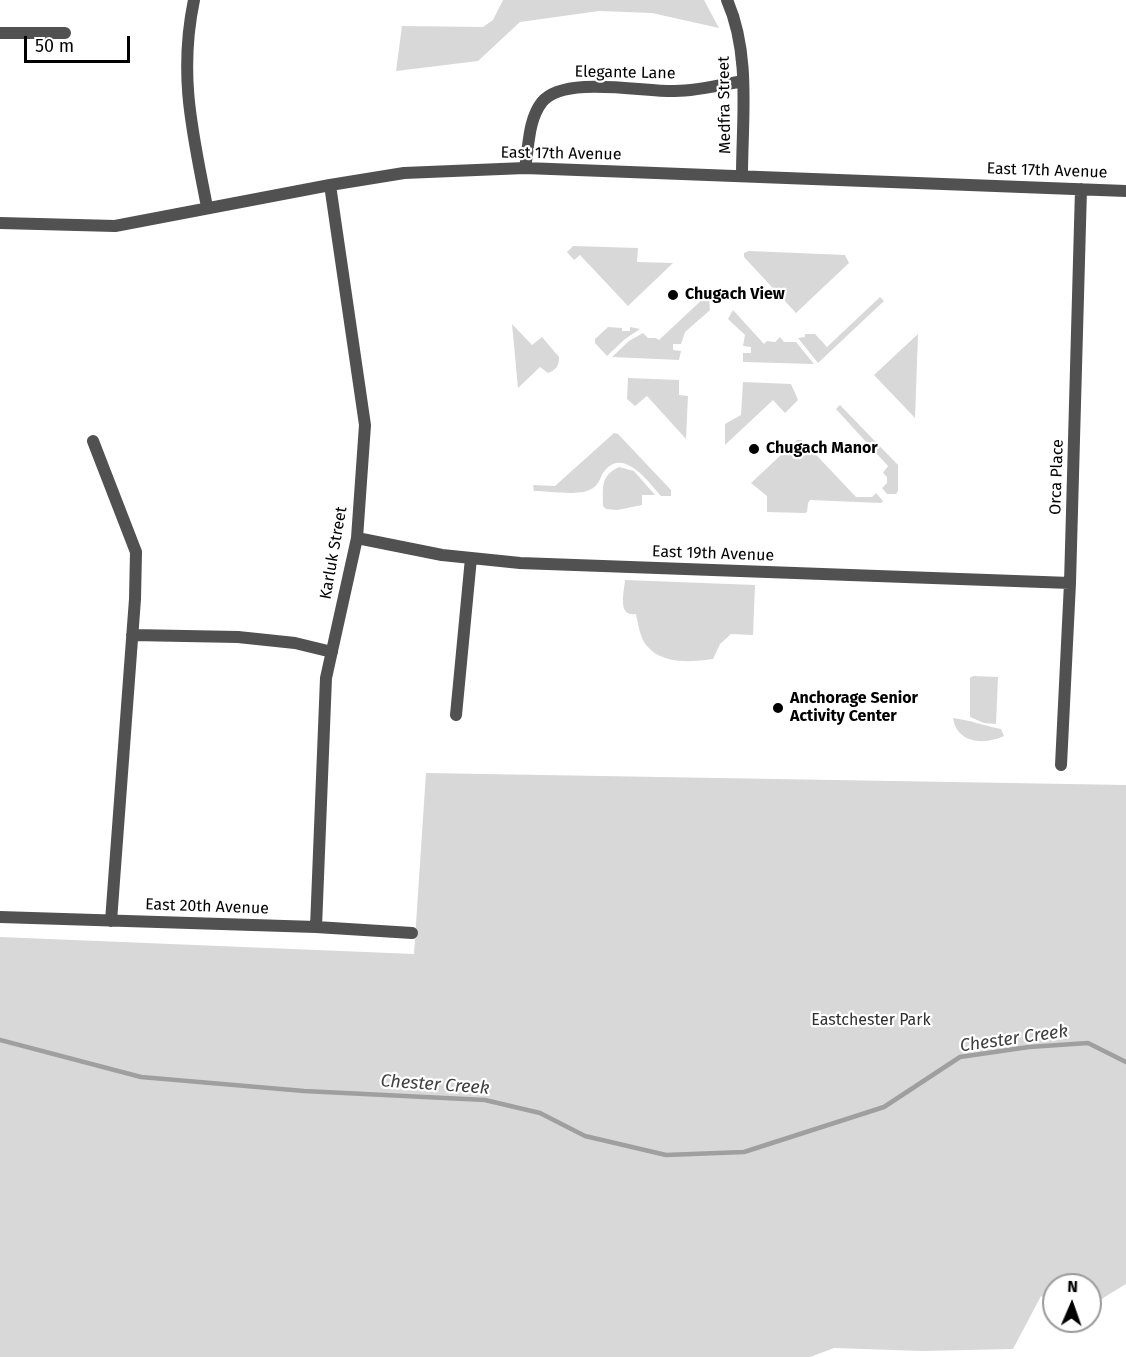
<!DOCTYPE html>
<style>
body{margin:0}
#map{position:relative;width:1126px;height:1357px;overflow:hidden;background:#fff;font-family:"Fira Sans",sans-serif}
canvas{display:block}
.north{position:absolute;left:1042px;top:1273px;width:60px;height:60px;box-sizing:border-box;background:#fff;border:2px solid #999;border-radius:50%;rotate:2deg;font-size:16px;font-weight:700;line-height:24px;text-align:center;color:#000}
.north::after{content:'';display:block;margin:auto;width:21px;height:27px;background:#000;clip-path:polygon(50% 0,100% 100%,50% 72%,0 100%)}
.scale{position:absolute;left:24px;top:36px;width:106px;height:27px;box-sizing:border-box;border:3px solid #000;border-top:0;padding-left:8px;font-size:18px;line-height:21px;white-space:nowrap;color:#000;-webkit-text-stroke:4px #fff;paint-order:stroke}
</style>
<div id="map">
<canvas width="1126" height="1357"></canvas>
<div class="north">N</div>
<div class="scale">50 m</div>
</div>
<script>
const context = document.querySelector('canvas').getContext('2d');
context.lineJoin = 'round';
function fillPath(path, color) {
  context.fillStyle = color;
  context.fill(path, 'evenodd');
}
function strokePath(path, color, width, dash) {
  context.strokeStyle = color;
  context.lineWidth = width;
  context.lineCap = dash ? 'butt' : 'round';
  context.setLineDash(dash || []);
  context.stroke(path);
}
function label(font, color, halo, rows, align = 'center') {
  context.font = font + ' "Fira Sans",sans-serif';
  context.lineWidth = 4.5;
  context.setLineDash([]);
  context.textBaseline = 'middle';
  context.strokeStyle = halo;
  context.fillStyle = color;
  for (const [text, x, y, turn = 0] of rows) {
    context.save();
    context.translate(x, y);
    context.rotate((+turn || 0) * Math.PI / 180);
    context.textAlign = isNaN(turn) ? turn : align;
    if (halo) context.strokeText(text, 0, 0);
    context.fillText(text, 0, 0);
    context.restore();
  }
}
fillPath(new Path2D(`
 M 503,0 L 704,0 L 719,28 L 652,13 L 599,11 L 520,22 L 478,61 L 396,71 L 402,26 L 483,27 L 493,20 Z
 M 573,246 L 638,248 L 637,262 L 673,263 L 628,306 L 580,255 L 574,260 L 567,252 Z
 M 749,251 L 845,255 L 849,263 L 796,313 L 744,257 L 744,253 Z
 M 707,295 L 709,298 L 710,310 L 685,332 L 681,344 L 673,344 L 673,350 L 681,351 L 679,360 L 612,357 L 629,341 L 643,333 L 648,338 L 656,338 L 659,340 Z
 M 880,297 L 884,301 L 818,363 L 798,338 L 805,337 L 805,334 L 815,334 L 827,347 Z
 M 733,310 L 764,344 L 767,341 L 775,342 L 780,337 L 784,342 L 796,342 L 814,364 L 743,362 L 743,353 L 751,353 L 751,347 L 743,346 L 745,335 L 728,319 Z
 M 512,324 L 532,345 L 542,337 L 559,357 C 559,366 556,370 548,373 L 540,367 L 518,388 Z
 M 608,327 L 622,328 L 622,331 L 630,331 L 630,327 L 640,329 L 625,339 L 607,356 L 595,343 L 595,339 Z
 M 918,334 L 915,418 L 874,375 Z
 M 628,378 L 679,380 L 679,395 L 688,396 L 686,439 L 647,396 L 635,406 L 627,399 Z
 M 743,382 L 791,384 L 798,400 L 785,413 L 773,400 L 725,445 L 725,424 L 741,415 Z
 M 840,405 L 898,465 L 898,491 L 896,494 L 887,494 L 882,488 L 887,483 L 887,477 L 883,473 L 888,466 L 836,409 Z
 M 614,433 L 618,434 L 671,490 L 671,496 L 661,496 C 648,481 622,445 603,473 C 599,480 598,487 589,490 C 577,496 548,491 534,491 L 533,485 L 555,486 Z
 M 797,440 L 802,440 L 856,497 L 872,497 L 876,493 L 883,501 L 881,503 L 810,500 L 808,503 L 807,512 L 805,513 L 767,512 L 767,496 L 751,483 Z
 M 619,467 L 634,471 L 655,495 L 642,495 L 642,505 L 617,510 L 606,509 L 603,506 C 603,488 600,476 619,467 Z
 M 625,580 L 755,585 L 753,635 L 731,634 L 720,644 L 713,659 C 692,662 662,665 646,645 C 640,637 638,624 636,614 C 617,617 624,593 625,580 Z
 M 973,676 L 998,677 L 996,724 L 984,723 L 970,717 L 970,678 Z
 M 953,718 C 970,720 985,726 1001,729 L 1004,736 C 985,745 957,744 953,718 Z
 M 426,773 L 1126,785 L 1126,1284 L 1090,1306 L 1090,1285 L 1054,1285 L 1054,1302 L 1041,1296 L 1013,1349 L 922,1351 L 834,1348 L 810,1357 L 0,1357 L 0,937 L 414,954 Z`), '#d8d8d8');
strokePath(new Path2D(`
 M 0,1040 L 141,1077 L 304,1091 L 485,1100 L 540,1113 L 585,1136 L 666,1155 L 744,1152 L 884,1107 L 960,1057 L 1029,1047 L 1088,1043 L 1126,1062`), '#9f9f9f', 4.5);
strokePath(new Path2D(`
 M 194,0 C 178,76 193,134 207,207
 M 727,0 C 751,54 742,119 742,176
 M 0,33 L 65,33
 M 525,168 C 529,146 528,120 542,102 C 564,75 643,92 675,91 C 698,91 721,85 743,81
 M 0,223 L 115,226 L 330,185 L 404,173 L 525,168 L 1126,191
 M 93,441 L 136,552 L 135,599 L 111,921
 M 357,538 L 442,555 L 520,563 L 1070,583
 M 132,635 L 238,637 L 295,643 L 332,652
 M 456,715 L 471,558
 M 1061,765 L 1070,583 L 1081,189
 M 0,917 L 316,927 L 412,933
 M 316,927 L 326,678 L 357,538 L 365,425 L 330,185`), '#515151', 12);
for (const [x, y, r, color] of [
 [673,295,6,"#000"],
 [754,449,6,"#000"],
 [778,708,6,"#000"]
]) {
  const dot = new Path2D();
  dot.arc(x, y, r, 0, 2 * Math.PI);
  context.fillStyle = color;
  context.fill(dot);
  strokePath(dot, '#fff', 2);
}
label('16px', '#000', '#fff', [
 ["Elegante Lane",625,73,1],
 ["Medfra Street",725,105,-91],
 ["East 17th Avenue",561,154,1],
 ["East 17th Avenue",1047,171,2],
 ["Orca Place",1057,477,-88],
 ["Karluk Street",334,553,-80],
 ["East 19th Avenue",713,554,2],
 ["East 20th Avenue",207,907,2]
]);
label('bold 16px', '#000', '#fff', [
 ["Chugach View",685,295],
 ["Chugach Manor",766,449],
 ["Anchorage Senior",790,699],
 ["Activity Center",790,717]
], 'left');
label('16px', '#2f2f2f', '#fff', [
 ["Eastchester Park",871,1021]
]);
label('italic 18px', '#404040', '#fff', [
 ["Chester Creek",1014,1039,-8],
 ["Chester Creek",435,1085,4]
]);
</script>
